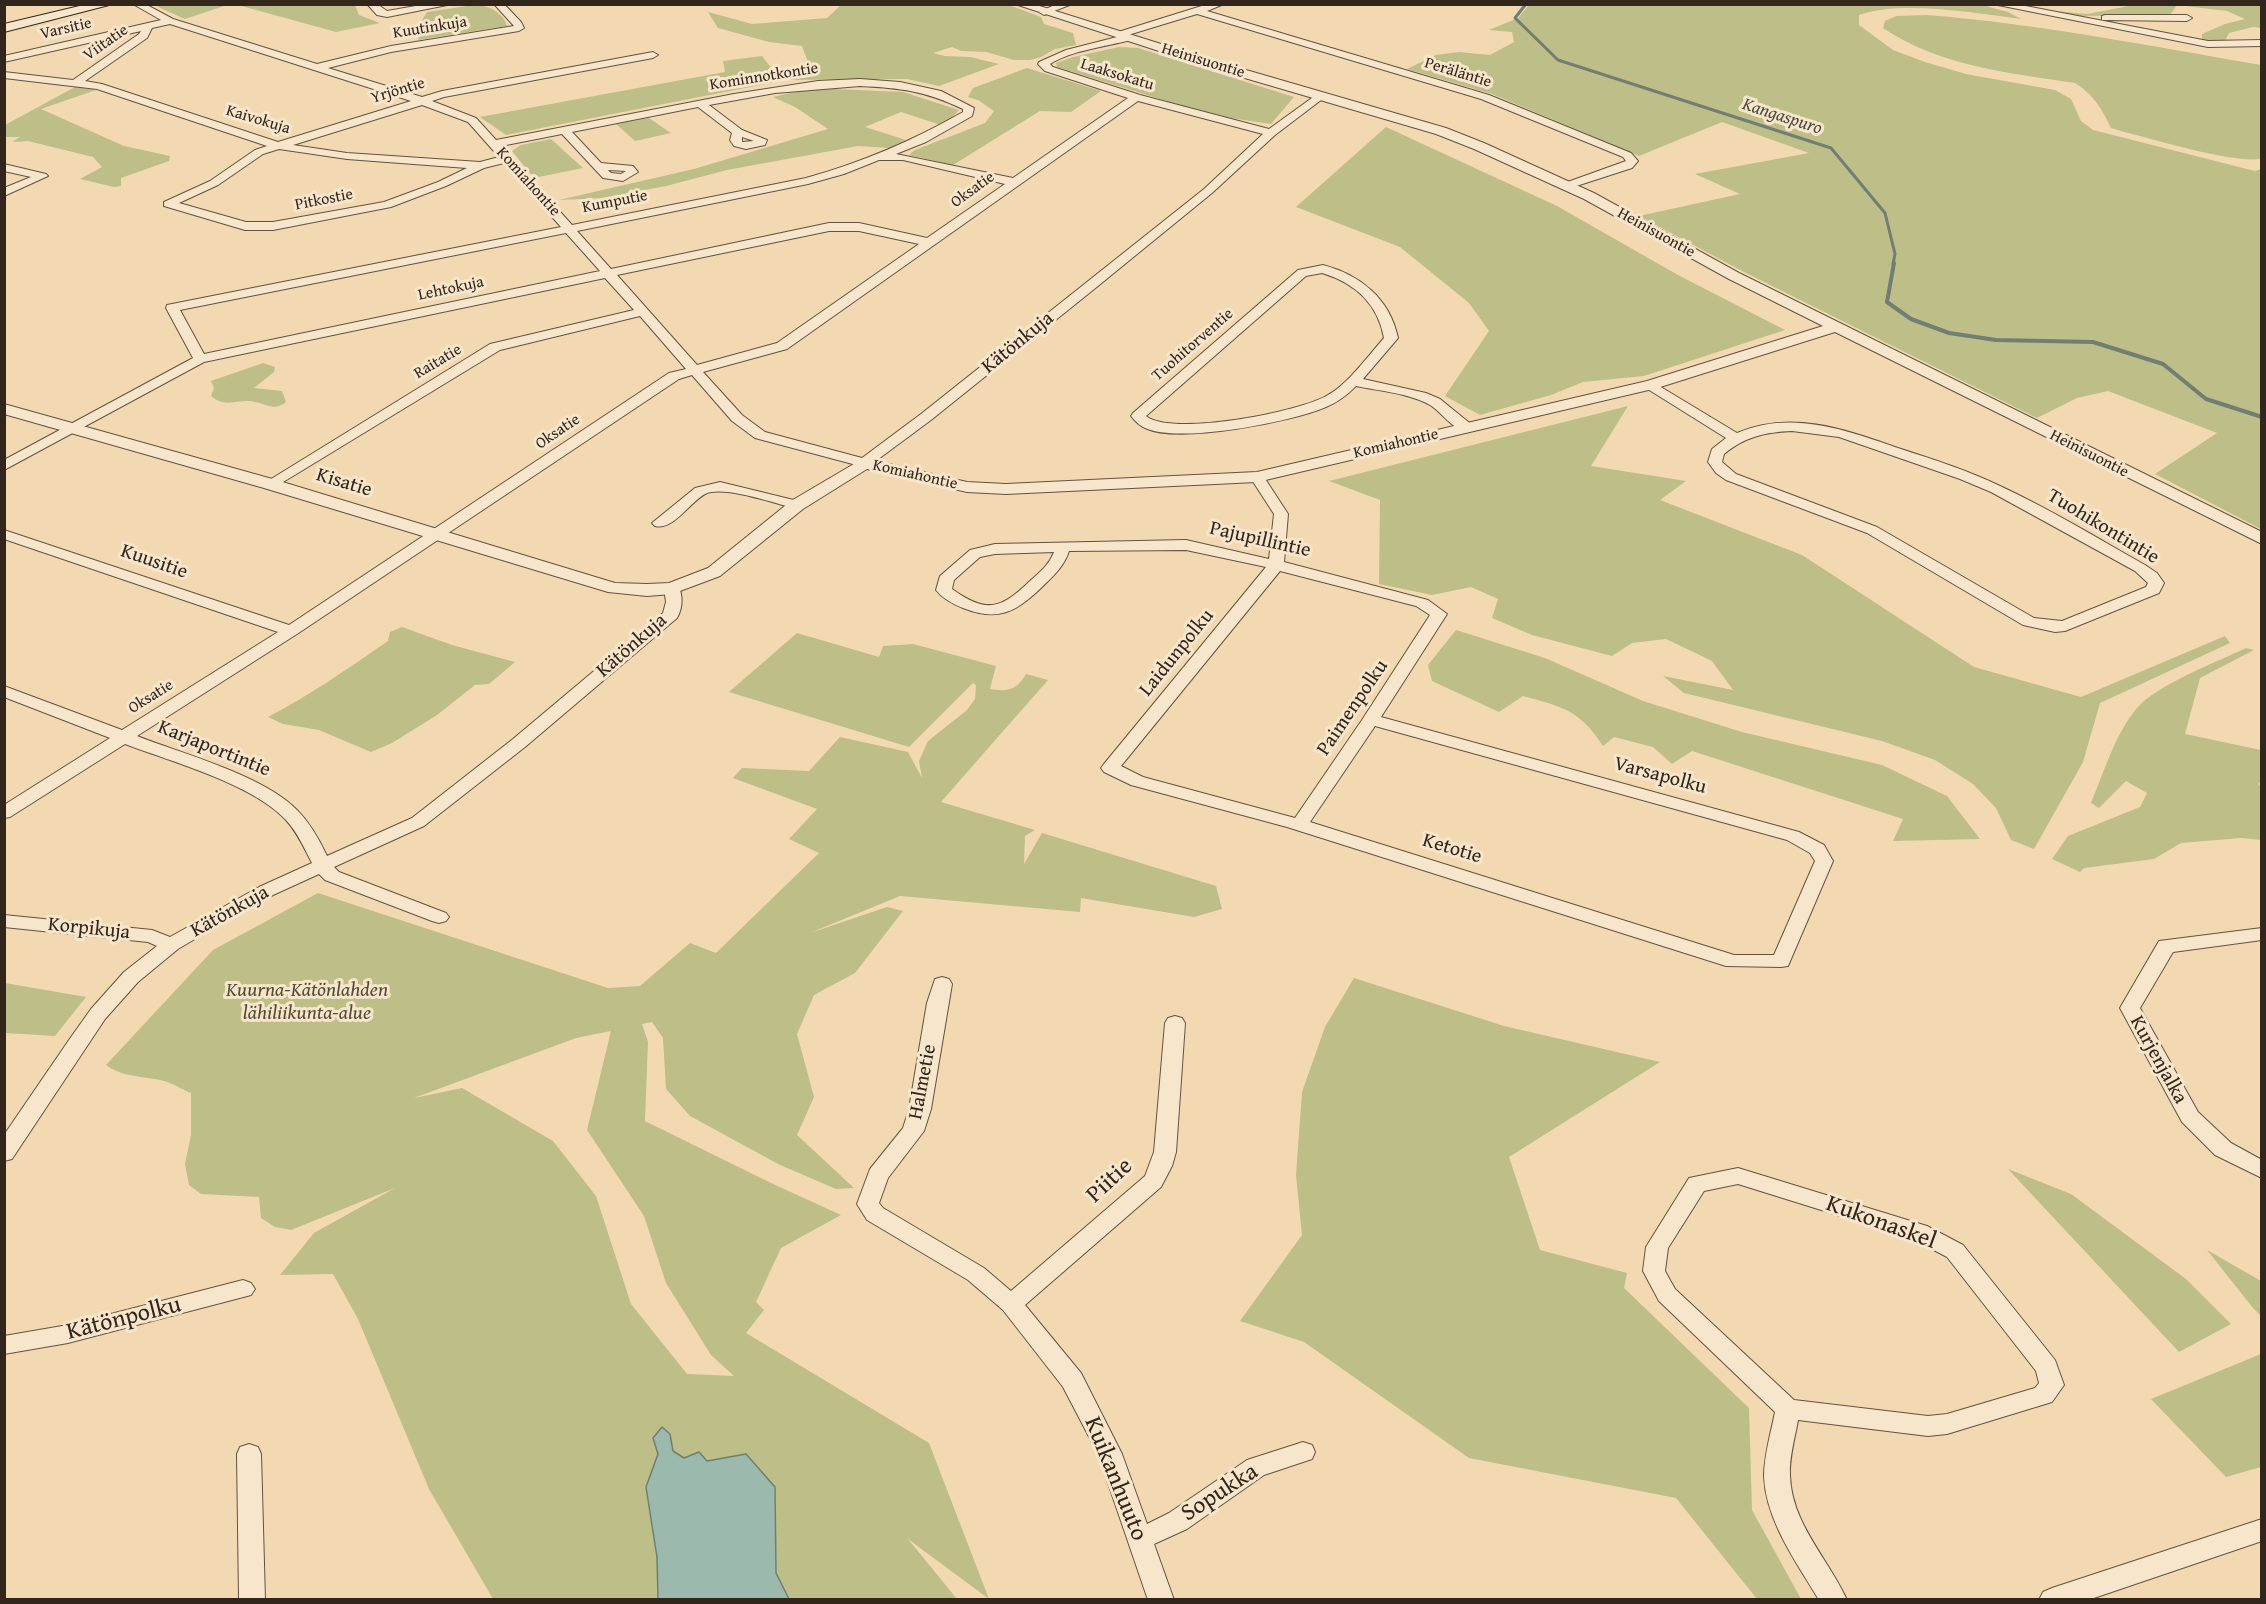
<!DOCTYPE html>
<meta charset="utf-8">
<style>
body{margin:0}
#map{position:relative;width:2266px;height:1604px;overflow:hidden;background:#f2d9b1;font-family:"Gentium Book Plus",serif}
canvas{display:block}
.frame{position:absolute;inset:0;border:6px solid #32261c;pointer-events:none}
</style>
<div id="map">
<canvas width="2266" height="1604"></canvas>
<div class="frame"></div>
</div>
<script>
const context = document.querySelector('canvas').getContext('2d');
context.lineJoin = 'round';
function fillPath(path, color) {
  context.fillStyle = color;
  context.fill(path, 'evenodd');
}
function strokePath(path, color, width, dash) {
  context.strokeStyle = color;
  context.lineWidth = width;
  context.lineCap = dash ? 'butt' : 'round';
  context.setLineDash(dash || []);
  context.stroke(path);
}
function label(font, color, halo, rows, align = 'center') {
  context.font = font + ' "Gentium Book Plus",serif';
  context.lineWidth = 6;
  context.setLineDash([]);
  context.textBaseline = 'middle';
  context.strokeStyle = halo;
  context.fillStyle = color;
  for (const [text, x, y, turn = 0] of rows) {
    context.save();
    context.translate(x, y);
    context.rotate((+turn || 0) * Math.PI / 180);
    context.textAlign = isNaN(turn) ? turn : align;
    if (halo) context.strokeText(text, 0, 0);
    context.fillText(text, 0, 0);
    context.restore();
  }
}
fillPath(new Path2D(`
 M 994,4 L 1009,5 L 1041,17 L 1044,24 L 1073,33 L 1076,45 L 1055,49 L 1041,57 L 1030,60 L 1014,60 L 986,52 L 961,51 L 952,47 L 933,53 L 945,56 L 970,57 L 999,64 L 939,86 L 907,79 L 786,80 L 506,135 L 480,117 L 725,72 L 723,61 L 762,56 L 780,79 L 813,76 L 802,46 L 769,42 L 718,28 L 708,12 L 752,24 L 827,18 L 841,5 Z
 M 1623,4 L 1982,5 L 2008,12 L 2021,19 C 1974,13 1903,0 1859,15 L 1859,25 L 1893,50 L 1925,62 L 1966,74 L 2055,90 L 2071,99 L 2081,121 L 2093,130 L 2255,171 L 2261,169 L 2261,529 L 2155,474 L 2217,433 L 2108,391 L 2077,398 L 2037,418 L 1744,272 L 1639,216 L 1740,194 L 1695,174 L 1809,153 L 1722,122 L 1639,156 L 1492,94 L 1407,69 L 1436,55 L 1459,52 L 1490,55 L 1514,42 L 1512,32 L 1489,30 L 1518,18 L 1529,5 Z
 M 158,5 L 158,4 L 227,5 L 185,19 L 158,7 Z
 M 238,5 L 355,5 L 359,15 L 380,23 L 336,32 Z
 M 474,5 C 487,4 504,13 507,26 L 418,40 L 421,22 L 427,12 Z
 M 2134,5 L 2261,5 L 2261,28 L 2253,27 L 2229,33 L 2225,41 L 2202,40 L 2202,34 L 2225,24 L 2245,19 L 2227,11 L 2177,5 L 2170,15 L 2079,16 L 2045,10 L 2087,14 Z
 M 1927,15 C 2040,24 2150,46 2261,65 L 2261,159 C 2230,163 2158,140 2124,132 L 2111,128 C 2102,109 2093,94 2075,83 C 2009,73 1939,66 1883,28 L 1885,21 L 1896,16 Z
 M 1119,47 L 1138,48 L 1294,97 L 1271,124 L 1231,118 L 1179,105 L 1057,67 L 1056,63 L 1073,57 Z
 M 1027,68 L 1101,91 L 1071,112 L 1040,111 L 953,165 L 909,155 L 915,150 L 985,123 L 994,111 L 978,100 L 968,97 L 973,88 Z
 M 75,87 L 96,90 L 41,109 L 124,146 L 170,156 L 169,161 L 121,178 L 121,186 L 114,187 L 80,179 L 102,167 L 93,157 L 28,141 L 12,142 L 20,137 L 5,137 L 5,125 Z
 M 812,88 L 903,92 L 959,110 L 944,126 L 901,112 L 865,127 L 906,140 L 889,148 L 858,146 L 727,170 L 666,186 L 604,198 L 559,200 L 694,169 L 828,129 L 795,107 L 773,97 Z
 M 649,118 L 671,133 L 635,141 L 616,124 Z
 M 1386,127 L 1557,206 L 1678,275 L 1785,330 L 1644,376 L 1583,382 L 1551,395 L 1480,415 L 1445,396 L 1489,331 L 1469,303 L 1400,247 L 1296,207 Z
 M 551,139 L 583,168 L 534,178 L 512,151 L 521,145 Z
 M 263,363 L 275,367 L 274,372 L 254,388 L 282,391 L 286,402 C 273,413 263,401 248,401 C 232,401 225,407 211,396 L 214,388 L 211,381 Z
 M 1628,406 L 1591,466 L 1686,481 L 1660,500 L 1802,555 L 1974,667 L 2081,697 L 2225,636 L 2230,643 L 2100,703 L 2083,762 L 2034,849 L 2011,840 L 1996,808 L 1973,784 L 1935,760 L 1882,741 L 1684,693 L 1663,676 L 1733,690 L 1712,661 L 1666,639 L 1632,643 L 1612,656 L 1532,635 L 1492,618 L 1498,599 L 1471,587 L 1432,595 L 1379,584 L 1380,500 L 1329,481 Z
 M 402,627 L 452,645 L 515,662 L 489,684 L 475,685 L 437,715 L 392,743 L 371,752 L 319,730 L 283,724 L 268,717 C 310,695 349,668 388,641 L 390,632 Z
 M 1456,630 L 1545,658 L 1643,701 L 1742,732 L 1882,765 L 1947,796 L 1980,839 L 1893,841 L 1903,819 L 1692,751 L 1672,764 L 1653,747 L 1614,737 L 1603,746 C 1579,709 1562,707 1523,696 L 1499,712 L 1432,681 L 1428,665 Z
 M 797,633 L 879,657 L 883,646 L 913,644 L 996,666 L 990,689 C 1008,692 1017,690 1026,674 L 1048,680 L 941,802 L 1035,830 L 1025,836 L 1024,864 L 1042,833 L 1216,886 L 1222,909 L 1194,917 L 1081,898 L 1080,912 L 900,896 L 810,933 L 887,907 L 903,911 L 855,973 L 814,995 L 797,1034 L 814,1097 L 797,1135 L 854,1188 L 836,1189 L 780,1165 L 690,1116 L 666,1089 L 663,1038 L 652,1022 L 642,1024 L 648,1042 L 645,1121 L 771,1183 L 841,1215 L 781,1248 L 756,1302 L 764,1310 L 746,1333 L 929,1443 L 989,1599 L 908,1539 L 957,1599 L 493,1599 L 429,1489 L 358,1319 L 333,1274 L 280,1275 L 314,1233 L 395,1188 L 291,1230 L 275,1227 L 261,1218 L 259,1197 L 201,1194 L 189,1185 L 185,1164 L 191,1135 L 191,1093 C 181,1089 171,1082 160,1080 C 141,1076 122,1077 106,1065 L 213,950 L 318,893 L 608,988 L 640,986 L 690,943 L 716,953 L 819,853 L 789,839 L 817,809 L 733,778 L 742,768 L 809,771 L 840,737 L 908,752 L 922,778 L 919,761 L 928,741 L 967,710 L 975,699 L 976,685 L 973,683 L 909,747 L 729,692 ZM 611,1031 L 587,1130 L 644,1216 L 666,1283 L 711,1355 L 734,1376 L 687,1374 L 631,1304 L 596,1196 L 553,1141 L 462,1088 L 414,1098 L 576,1038 Z
 M 2246,648 L 2254,650 L 2200,678 L 2185,734 L 2261,750 L 2261,782 L 2258,784 L 2261,786 L 2261,840 L 2241,838 L 2181,843 L 2154,859 L 2084,868 L 2080,872 L 2052,859 L 2068,836 L 2140,807 L 2147,793 L 2126,781 L 2099,808 L 2091,803 C 2104,772 2115,734 2137,708 C 2158,684 2217,662 2246,648 Z
 M 1354,978 L 1504,1026 L 1660,1062 L 1509,1157 L 1540,1250 L 1627,1273 L 1624,1288 L 1749,1408 L 1752,1510 L 1801,1599 L 1757,1599 L 1676,1498 L 1469,1458 L 1304,1342 L 1240,1321 L 1302,1235 L 1296,1175 L 1302,1092 L 1325,1027 Z
 M 5,983 L 86,997 L 55,1036 L 5,1033 Z
 M 2008,1169 L 2071,1194 L 2186,1279 L 2231,1324 L 2179,1352 Z
 M 2207,1250 L 2261,1281 L 2261,1316 L 2253,1308 Z
 M 2261,1354 L 2261,1467 L 2226,1477 L 2151,1399 Z`), '#bebe89');
const water = new Path2D(`
 M 662,1427 L 670,1434 L 673,1451 L 684,1458 L 699,1452 L 707,1461 L 746,1454 L 775,1487 L 776,1573 L 789,1599 L 658,1599 L 657,1557 L 646,1487 L 658,1454 L 653,1438 Z`);
fillPath(water, '#9bbaad');
strokePath(water, '#717f73', 1.5);
strokePath(new Path2D(`
 M 1526,4 L 1515,18 L 1558,60 L 1831,148 L 1885,213 L 1895,254 L 1893,264`), '#717f73', 3);
strokePath(new Path2D(`
 M 1894,263 L 1887,302 L 1911,319 L 1949,333 L 1996,340 L 2093,342 L 2163,364 L 2206,399 L 2262,417`), '#717f73', 4);
const minor = new Path2D(`
 M 133,4 L 145,4 L 173,19 L 317,64 L 391,46 L 514,26 L 494,4 L 504,4 L 521,22 L 524,28 L 519,31 L 391,52 L 328,68 L 422,97 L 442,91 L 653,52 L 658,55 L 653,58 L 444,97 L 432,101 L 476,118 L 496,140 L 734,94 L 818,81 L 860,79 L 900,82 L 941,91 L 974,108 L 972,116 L 926,142 L 896,154 L 1013,178 L 1128,98 L 1045,71 L 1038,64 L 1039,62 L 1066,50 L 1117,37 L 1114,35 L 1115,33 L 1208,4 L 1224,4 L 1207,11 L 1489,95 L 1631,153 L 1638,161 L 1632,168 L 1570,188 L 1562,188 L 1562,184 L 1626,161 L 1623,157 L 1481,99 L 1197,14 L 1128,35 L 1132,38 L 1131,40 C 1104,47 1073,50 1050,64 L 1053,67 L 1140,95 L 1269,129 L 1316,95 L 1320,94 L 1325,97 L 1275,135 L 1212,193 L 1093,290 L 931,420 L 869,466 L 864,467 L 755,438 L 732,421 L 692,375 L 679,379 L 297,634 L 137,736 C 183,754 263,775 297,810 C 310,823 319,839 327,856 L 412,818 L 513,739 L 663,613 L 666,602 L 664,588 L 666,585 L 678,585 C 683,595 683,608 677,618 L 525,747 L 424,826 L 334,867 L 339,872 L 446,913 L 449,917 L 446,921 L 439,923 L 432,921 L 325,880 L 319,874 L 273,895 L 222,923 L 178,949 L 138,982 L 105,1019 L 12,1159 L 4,1161 L 4,1135 L 69,1040 L 91,1009 L 124,972 L 157,946 L 148,942 L 4,927 L 4,915 L 152,930 L 170,937 L 259,887 L 312,863 C 304,848 298,833 286,820 C 253,784 172,762 125,744 L 10,817 L 4,818 L 4,805 L 110,738 L 4,697 L 4,686 L 122,730 L 278,632 L 4,539 L 4,530 L 289,625 L 669,373 L 686,369 L 640,316 L 500,350 L 275,487 L 265,487 L 263,484 L 490,344 L 634,310 L 605,278 L 204,362 L 4,470 L 4,460 L 193,358 L 166,308 L 167,305 L 561,227 L 504,163 L 484,168 L 446,186 L 391,207 L 273,230 L 245,230 L 164,206 L 164,202 L 210,181 L 255,150 L 267,146 L 97,89 L 4,78 L 4,72 L 73,80 L 139,34 L 141,31 L 4,62 L 4,56 L 161,20 ZM 170,24 L 411,101 L 278,142 L 102,84 L 85,81 L 147,38 L 152,28 ZM 860,86 C 901,88 925,91 963,109 L 963,112 C 912,141 863,162 806,178 L 572,225 L 501,146 L 562,134 L 603,178 L 623,181 L 638,172 L 633,166 L 601,163 L 572,132 L 698,107 L 732,133 L 730,140 L 734,146 L 746,149 L 765,145 L 767,140 L 742,130 L 709,105 L 775,93 ZM 1138,101 L 1263,134 L 1204,189 L 921,414 L 862,458 L 765,432 L 742,415 L 703,372 L 787,349 ZM 422,105 L 468,122 L 499,157 L 480,162 L 347,153 L 293,145 ZM 742,137 L 754,141 L 742,142 ZM 279,149 L 347,159 L 467,168 L 438,182 L 384,202 L 273,222 L 246,222 L 179,203 L 218,185 L 263,154 ZM 879,160 L 903,160 L 1005,184 L 927,238 L 859,223 L 829,223 L 611,269 L 577,231 L 808,184 L 844,174 ZM 608,170 L 626,171 L 621,174 L 611,173 ZM 829,231 L 859,231 L 919,244 L 777,343 L 697,365 L 617,275 ZM 566,233 L 600,271 L 204,354 L 180,310 Z
 M 367,4 L 377,4 L 387,11 L 427,4 L 452,4 L 387,17 L 377,15 Z
 M 1057,4 L 1072,4 L 1044,15 L 1039,12 Z
 M 1993,4 L 2015,4 L 2208,41 L 2262,40 L 2262,46 L 2208,47 Z
 M 2105,15 L 2187,15 L 2192,18 L 2187,21 L 2102,20 L 2102,16 Z
 M 4,164 L 46,174 L 48,176 L 4,196 L 4,188 L 31,177 L 4,171 Z
 M 1323,265 C 1361,275 1390,299 1398,338 L 1363,379 L 1426,393 L 1440,399 L 1472,425 L 1474,428 L 1472,431 C 1456,435 1442,412 1430,405 C 1409,393 1379,391 1356,386 C 1347,395 1338,402 1326,407 C 1291,422 1179,444 1145,428 C 1140,426 1134,420 1131,416 L 1133,413 L 1298,270 ZM 1322,273 C 1355,283 1378,304 1384,338 C 1368,356 1348,384 1328,395 C 1300,412 1172,437 1146,416 L 1306,276 Z
 M 1651,381 L 1737,433 C 1792,409 1849,431 1901,449 C 1935,460 1969,471 2000,486 C 2050,509 2097,538 2145,565 L 2157,573 L 2164,583 L 2159,593 L 2065,631 L 2055,632 L 2023,625 L 1867,533 L 1726,480 L 1716,473 L 1708,462 L 1712,449 L 1726,438 L 1646,388 L 1644,385 L 1646,382 ZM 1792,431 L 1839,437 L 1960,479 L 1991,492 L 2135,571 L 2148,583 L 2146,587 L 2062,621 L 2034,618 L 1877,527 L 1736,474 L 1722,462 L 1724,454 C 1744,437 1766,432 1792,431 Z
 M 1257,473 L 1262,474 L 1288,514 L 1284,562 L 1428,600 L 1447,614 L 1381,717 L 1799,832 L 1824,845 L 1833,861 L 1788,966 L 1781,967 L 1726,966 L 1287,827 L 1131,785 L 1104,772 L 1101,768 L 1104,764 L 1266,567 L 1186,550 L 1069,551 C 1064,567 1053,576 1041,588 C 1016,612 998,622 963,608 C 953,604 942,598 936,590 L 940,576 L 970,550 L 995,544 L 1186,540 L 1269,559 L 1274,514 L 1250,477 ZM 1054,552 C 1049,565 1040,572 1030,581 C 1001,609 987,614 952,589 L 954,580 L 980,557 L 995,554 ZM 1280,571 L 1416,606 L 1430,615 L 1362,720 L 1295,818 L 1143,777 L 1121,766 ZM 1375,726 L 1787,840 L 1810,853 L 1815,861 L 1774,955 L 1734,955 L 1310,822 Z
 M 720,482 L 802,502 L 804,505 L 797,509 C 776,504 724,485 705,494 C 690,502 673,531 655,526 L 652,523 L 695,488 Z
 M 2262,928 L 2262,940 L 2173,952 L 2140,1008 L 2198,1112 L 2231,1143 L 2262,1160 L 2262,1178 L 2215,1155 L 2182,1122 L 2120,1008 L 2159,941 Z
 M 942,977 L 949,979 L 952,984 L 931,1109 L 924,1131 L 888,1178 L 879,1203 L 883,1208 L 984,1268 L 1011,1291 L 1145,1176 L 1154,1152 L 1165,1023 L 1168,1018 L 1175,1016 L 1182,1018 L 1185,1023 L 1176,1152 L 1172,1166 L 1161,1187 L 1025,1305 L 1081,1373 L 1122,1454 L 1147,1524 L 1169,1513 L 1247,1460 L 1303,1442 L 1312,1445 L 1315,1452 L 1312,1459 L 1264,1475 L 1187,1529 L 1154,1544 L 1174,1600 L 1148,1600 L 1098,1454 L 1063,1387 L 1003,1310 L 968,1280 L 867,1220 L 857,1204 L 870,1169 L 903,1128 L 909,1109 L 927,1003 L 935,979 Z
 M 1738,1168 L 1927,1226 L 1963,1245 L 2055,1360 L 2064,1385 L 2052,1402 L 1947,1434 L 1928,1436 L 1798,1420 C 1795,1438 1789,1457 1790,1475 C 1791,1523 1828,1558 1847,1600 L 1819,1600 C 1797,1563 1766,1521 1764,1477 C 1764,1455 1771,1433 1775,1412 L 1659,1301 L 1643,1271 L 1646,1247 L 1689,1178 ZM 1738,1184 L 1911,1238 L 1947,1257 L 2036,1371 L 2039,1383 L 2035,1388 L 1947,1414 L 1928,1416 L 1794,1400 L 1675,1289 L 1665,1271 L 1668,1248 L 1704,1191 Z
 M 243,1280 L 251,1283 L 255,1289 L 251,1295 L 68,1343 L 4,1354 L 4,1336 L 68,1325 Z
 M 249,1444 L 258,1447 L 261,1454 L 265,1600 L 239,1600 L 237,1454 L 240,1447 Z
 M 2262,1519 L 2262,1541 L 2088,1600 L 2039,1600 L 2043,1592 L 2052,1588 Z`);
const tertiary = new Path2D(`
 M 1015,4 L 1033,4 L 1222,63 L 1446,128 L 1484,143 L 1594,193 L 1739,273 L 2262,532 L 2262,544 L 1835,332 L 1657,388 L 1257,482 L 1006,494 L 967,492 L 867,469 L 803,509 L 720,576 L 672,594 L 647,596 L 608,592 L 264,488 L 4,414 L 4,404 L 276,480 L 615,583 L 647,584 L 669,583 L 708,568 L 791,501 L 864,458 L 967,482 L 1006,484 L 1257,472 L 1647,381 L 1823,326 L 1729,279 L 1584,199 L 1474,149 L 1436,134 L 1214,69 Z`);
const secondary = new Path2D(`
 M 88,4 L 113,4 L 4,32 L 4,24 Z`);
strokePath(minor, '#625341', 2);
strokePath(tertiary, '#625341', 2);
strokePath(secondary, '#32261c', 2);
fillPath(minor, '#f7e6cc');
fillPath(tertiary, '#f7e6cc');
fillPath(secondary, '#f7e6cc');
label('16px', '#32261c', '#f7e6cc', [
 ["Kuutinkuja",430,28,-9],
 ["Varsitie",66,29,-13],
 ["Viitatie",106,43,-35],
 ["Heinisuontie",1203,61,17],
 ["Peräläntie",1458,73,17],
 ["Laaksokatu",1117,75,17],
 ["Kominnotkontie",764,77,-9],
 ["Yrjöntie",398,91,-17],
 ["Kaivokuja",258,120,17],
 ["Komiahontie",528,182,48],
 ["Oksatie",973,190,-36],
 ["Pitkostie",324,200,-11],
 ["Kumputie",615,202,-11],
 ["Heinisuontie",1656,233,29],
 ["Lehtokuja",451,289,-12],
 ["Tuohitorventie",1193,345,-41],
 ["Raitatie",438,362,-31],
 ["Oksatie",558,432,-34],
 ["Komiahontie",1396,444,-13],
 ["Heinisuontie",2089,454,27],
 ["Komiahontie",915,475,13],
 ["Oksatie",151,697,-32]
]);
label('italic 18px', '#4c4b40', '#f7e6cc', [
 ["Kangaspuro",1782,117,18]
]);
label('20px', '#32261c', '#f7e6cc', [
 ["Kätönkuja",1018,343,-39],
 ["Kisatie",344,483,17],
 ["Tuohikontintie",2103,527,31],
 ["Pajupillintie",1260,540,13],
 ["Kuusitie",154,562,19],
 ["Kätönkuja",632,646,-41],
 ["Laidunpolku",1177,653,-51],
 ["Paimenpolku",1353,708,-56],
 ["Karjaportintie",214,749,22],
 ["Varsapolku",1660,776,15],
 ["Ketotie",1452,849,17],
 ["Kätönkuja",230,912,-29],
 ["Korpikuja",89,929,6],
 ["Kurjenjalka",2158,1060,61],
 ["Halmetie",923,1082,-79]
]);
label('italic 20px', '#554c37', '#f7e6cc', [
 ["Kuurna-Kätönlahden",307,991],
 ["lähiliikunta-alue",307,1014]
]);
label('24px', '#32261c', '#f7e6cc', [
 ["Piitie",1110,1181,-43],
 ["Kukonaskel",1881,1223,20],
 ["Kätönpolku",124,1319,-14],
 ["Kuikanhuuto",1115,1479,68],
 ["Sopukka",1220,1493,-33]
]);
</script>
